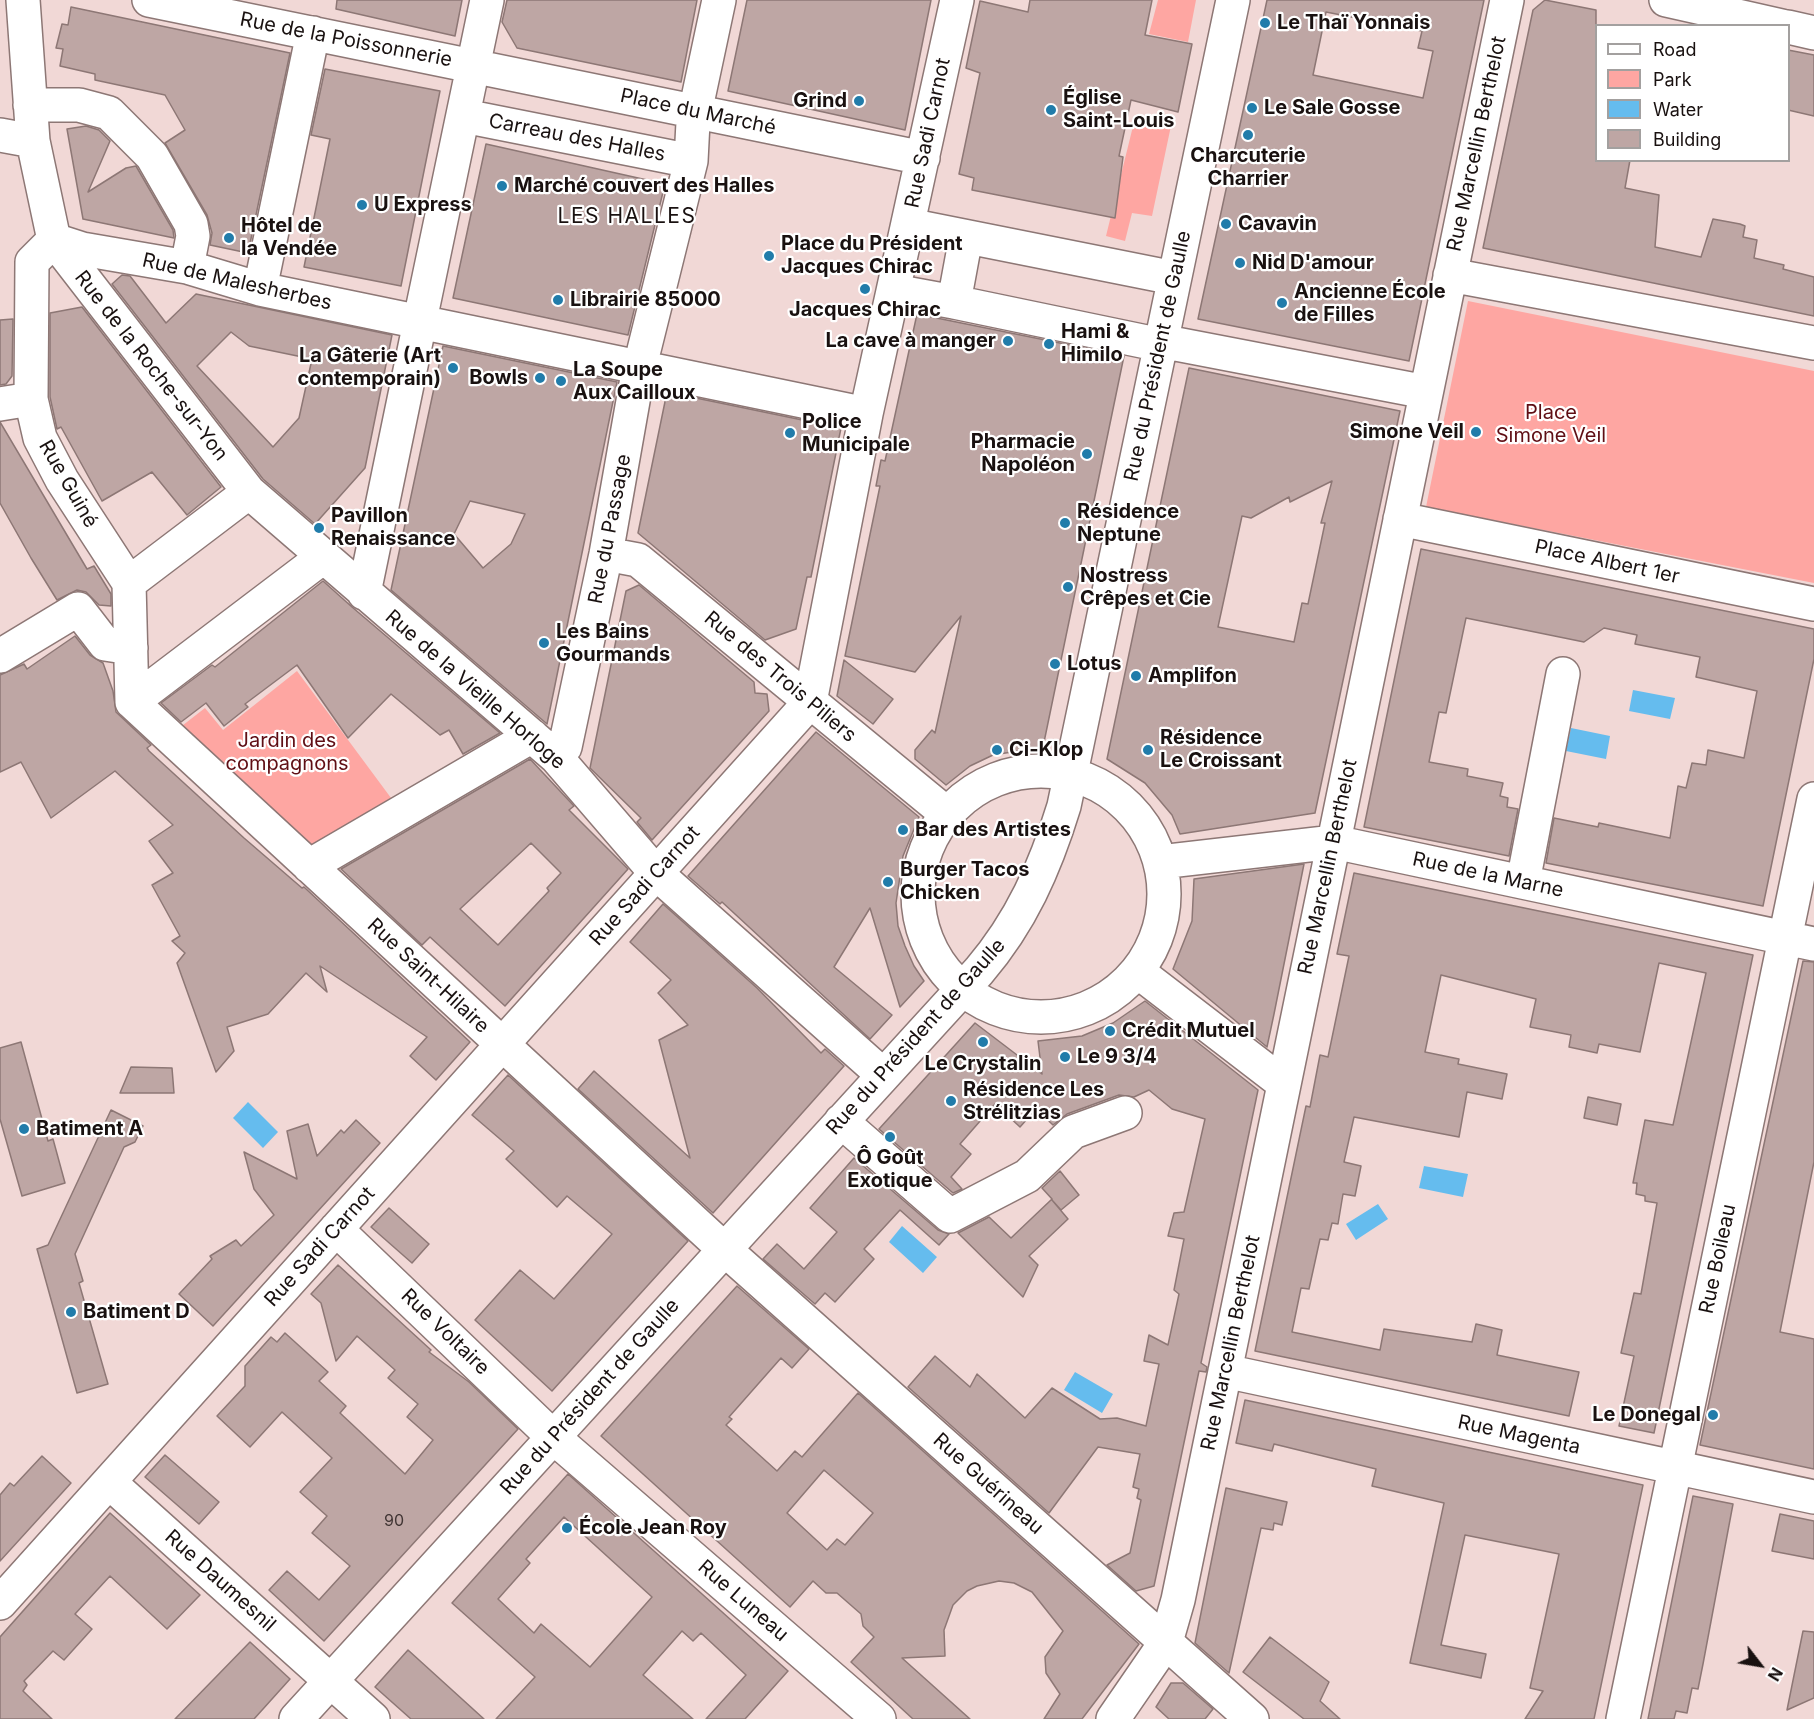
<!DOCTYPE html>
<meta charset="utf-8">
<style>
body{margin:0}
#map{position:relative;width:1814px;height:1719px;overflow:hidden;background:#f1d8d6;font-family:Inter,sans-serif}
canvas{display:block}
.legend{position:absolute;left:1595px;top:24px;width:195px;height:138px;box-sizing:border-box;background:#fff;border:2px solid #a3a09f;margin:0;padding:8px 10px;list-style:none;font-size:18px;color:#191110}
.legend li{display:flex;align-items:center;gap:12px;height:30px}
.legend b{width:30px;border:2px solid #a3a09f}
.north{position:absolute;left:1730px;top:1635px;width:60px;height:60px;-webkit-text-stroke:4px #fff;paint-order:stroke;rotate:121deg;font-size:16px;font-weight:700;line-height:24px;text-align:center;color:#191110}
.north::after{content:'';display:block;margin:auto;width:21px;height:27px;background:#191110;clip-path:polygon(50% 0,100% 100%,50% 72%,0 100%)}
</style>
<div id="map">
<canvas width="1814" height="1719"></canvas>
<ul class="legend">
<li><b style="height:8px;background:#fff"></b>Road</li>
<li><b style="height:16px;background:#fea6a2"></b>Park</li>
<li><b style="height:16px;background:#65bcee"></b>Water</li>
<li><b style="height:16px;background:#bea6a4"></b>Building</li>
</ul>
<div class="north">N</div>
</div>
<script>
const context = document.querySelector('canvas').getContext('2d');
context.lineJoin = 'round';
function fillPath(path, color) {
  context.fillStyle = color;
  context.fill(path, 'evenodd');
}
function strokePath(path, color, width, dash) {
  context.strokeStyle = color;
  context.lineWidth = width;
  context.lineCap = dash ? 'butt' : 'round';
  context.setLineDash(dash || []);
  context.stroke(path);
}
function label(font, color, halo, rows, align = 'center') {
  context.font = font + ' Inter,sans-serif';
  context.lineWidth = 4.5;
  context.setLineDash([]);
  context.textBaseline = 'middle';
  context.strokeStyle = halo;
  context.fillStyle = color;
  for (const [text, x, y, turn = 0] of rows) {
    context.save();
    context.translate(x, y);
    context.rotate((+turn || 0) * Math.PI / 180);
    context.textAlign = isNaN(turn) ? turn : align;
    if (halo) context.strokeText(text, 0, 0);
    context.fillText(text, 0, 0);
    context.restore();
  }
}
fillPath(new Path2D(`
 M 1158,0 L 1196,0 L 1188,42 L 1149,34 Z
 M 1136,114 L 1172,121 L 1152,216 L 1132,213 L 1125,241 L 1106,236 Z
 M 1468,301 L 1814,371 L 1814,583 L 1426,507 Z
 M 297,671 L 394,802 L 313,853 L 178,729 L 205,708 L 223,730 Z`), '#fea6a2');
fillPath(new Path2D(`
 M 1633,690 L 1675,698 L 1670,719 L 1629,711 Z
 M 1571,728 L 1610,736 L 1606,759 L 1566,751 Z
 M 248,1102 L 278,1132 L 263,1148 L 233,1118 Z
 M 1424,1166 L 1468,1174 L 1463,1197 L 1419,1188 Z
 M 1378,1204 L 1388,1219 L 1356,1240 L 1346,1224 Z
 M 902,1226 L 937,1257 L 923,1273 L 889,1242 Z
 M 1075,1372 L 1113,1394 L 1102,1413 L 1064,1390 Z`), '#65bcee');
const building = new Path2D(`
 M 337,0 L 462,0 L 455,36 L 336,9 Z
 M 507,0 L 697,0 L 681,82 L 517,48 L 502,22 Z
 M 747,0 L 931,0 L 905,130 L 728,91 Z
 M 1030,0 L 1152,0 L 1145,35 L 1192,44 L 1178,112 L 1131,100 L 1119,156 L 1123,157 L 1115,218 L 972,190 L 974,178 L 959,174 L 980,73 L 966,68 L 980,1 L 1028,12 Z
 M 1267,0 L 1484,0 L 1409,361 L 1198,319 ZM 1326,12 L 1422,31 L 1418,48 L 1433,51 L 1423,98 L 1313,75 Z
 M 1545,0 L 1596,10 L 1596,160 L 1630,160 L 1625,188 L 1659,195 L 1655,247 L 1701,257 L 1713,219 L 1740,224 L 1745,226 L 1743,237 L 1757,240 L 1754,258 L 1784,265 L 1783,269 L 1814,277 L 1814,316 L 1483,248 L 1533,10 Z
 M 71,7 L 290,53 L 248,253 L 210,245 L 212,233 L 207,215 L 165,143 L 185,130 L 165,95 L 95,80 L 95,74 L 60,66 L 63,49 L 56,48 L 62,24 L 68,25 Z
 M 1788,50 L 1814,55 L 1814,116 L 1788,110 Z
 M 325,69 L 440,91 L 401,286 L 304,267 L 330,139 L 311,135 Z
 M 86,126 L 99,130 L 110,141 L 88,192 L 126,168 L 136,166 L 173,230 L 174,238 L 83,219 L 67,129 Z
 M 486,144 L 665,184 L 628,335 L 453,298 Z
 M 122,275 L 130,276 L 166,323 L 196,294 L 392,335 L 365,468 L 315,524 L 263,479 L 112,284 ZM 231,332 L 249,346 L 312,359 L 299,418 L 273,447 L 197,366 Z
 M 82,307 L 221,487 L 187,515 L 152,472 L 102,501 L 61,427 L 57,429 L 50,397 L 50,313 Z
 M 917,314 L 1124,356 L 1043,747 L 993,755 L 970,766 L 946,785 L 915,759 L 915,750 L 932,730 L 935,733 L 961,616 L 915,672 L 845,656 L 880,486 L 876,486 L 881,460 L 885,461 Z
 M 13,319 L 12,376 L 6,384 L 0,385 L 0,320 Z
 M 443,346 L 617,382 L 547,724 L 391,590 ZM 470,501 L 525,514 L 511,544 L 483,568 L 454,534 Z
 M 1189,368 L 1400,411 L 1315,813 L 1180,834 L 1172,815 L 1145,783 L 1107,759 ZM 1332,481 L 1321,523 L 1325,523 L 1308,604 L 1302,603 L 1294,642 L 1218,627 L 1242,516 L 1251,518 L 1289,497 L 1290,502 Z
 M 667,392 L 841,428 L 811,577 L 807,577 L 796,629 L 765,640 L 638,533 Z
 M 0,422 L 87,569 L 94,566 L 111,594 L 111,606 L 99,605 L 86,592 L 77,590 L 57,600 L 31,558 L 0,503 Z
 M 1421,549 L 1814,629 L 1814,659 L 1763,906 L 1546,863 L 1554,818 L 1598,827 L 1599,823 L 1670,838 L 1678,786 L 1686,788 L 1692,763 L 1706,765 L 1708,750 L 1744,758 L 1757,691 L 1696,677 L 1700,657 L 1635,644 L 1637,635 L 1604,628 L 1584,642 L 1466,618 L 1446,713 L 1439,712 L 1429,762 L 1468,769 L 1467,776 L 1503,783 L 1500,796 L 1508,798 L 1507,807 L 1518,809 L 1509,856 L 1364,827 Z
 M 323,581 L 352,607 L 500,733 L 463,754 L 449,730 L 440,735 L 391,694 L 348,738 L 297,665 L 245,704 L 248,707 L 224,726 L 206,703 L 181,722 L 161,703 L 212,665 L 215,667 Z
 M 639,585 L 754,682 L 755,693 L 767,694 L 769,711 L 652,840 L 637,822 L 641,818 L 590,768 L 626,591 Z
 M 75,636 L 90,655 L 103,663 L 113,691 L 116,712 L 151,745 L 147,748 L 149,751 L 244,838 L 302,888 L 304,887 L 470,1042 L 436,1080 L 410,1056 L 427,1037 L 320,966 L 327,992 L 306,973 L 268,1014 L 227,1027 L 234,1051 L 216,1072 L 177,963 L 185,953 L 172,941 L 180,936 L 152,885 L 173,873 L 149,841 L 173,825 L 115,771 L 51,818 L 21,762 L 0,772 L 0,675 L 24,664 L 27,669 Z
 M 844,660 L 893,699 L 873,724 L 837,696 Z
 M 816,732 L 919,817 L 903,856 L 896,903 L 898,926 L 905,946 L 914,966 L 924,981 L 900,1007 L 870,908 L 834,967 L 892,1015 L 870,1039 L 722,902 L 720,904 L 688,876 Z
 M 530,759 L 574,806 L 569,810 L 628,869 L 505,1006 L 430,937 L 422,945 L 341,869 ZM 531,843 L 561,873 L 547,888 L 549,891 L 498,945 L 460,909 Z
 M 1304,864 L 1274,1014 L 1267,1047 L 1173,969 L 1192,921 L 1194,879 Z
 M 1354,873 L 1753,955 L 1654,1433 L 1619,1426 L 1634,1356 L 1621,1353 L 1634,1293 L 1641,1294 L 1657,1203 L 1645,1201 L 1645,1196 L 1636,1194 L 1637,1183 L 1633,1183 L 1645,1120 L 1673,1125 L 1706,973 L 1659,963 L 1640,1052 L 1599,1044 L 1597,1053 L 1569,1047 L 1571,1035 L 1530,1027 L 1536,999 L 1441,975 L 1425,1052 L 1459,1059 L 1458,1064 L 1507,1074 L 1502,1099 L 1467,1092 L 1459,1137 L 1354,1117 L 1344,1162 L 1361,1166 L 1355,1196 L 1343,1194 L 1338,1224 L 1332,1223 L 1328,1240 L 1320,1239 L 1309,1289 L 1301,1288 L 1292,1332 L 1326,1339 L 1380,1350 L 1384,1329 L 1472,1342 L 1476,1324 L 1502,1330 L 1497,1355 L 1579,1372 L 1569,1416 L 1255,1351 L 1306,1106 L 1310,1107 L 1320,1055 L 1328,1057 L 1349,956 L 1337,954 Z
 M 663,904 L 757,988 L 821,1053 L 825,1049 L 844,1066 L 713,1213 L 578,1089 L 594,1071 L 690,1158 L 659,1040 L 688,1025 L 658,993 L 671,980 L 630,942 Z
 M 1803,961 L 1814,962 L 1814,1162 L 1780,1332 L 1814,1339 L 1814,1469 L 1700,1445 Z
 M 1145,1001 L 1258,1090 L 1201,1363 L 1207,1367 L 1206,1372 L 1199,1371 L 1154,1586 L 1136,1591 L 1107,1565 L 1130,1553 L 1141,1500 L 1137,1498 L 1139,1489 L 1133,1487 L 1140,1454 L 1098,1447 L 1049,1513 L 908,1387 L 935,1356 L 970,1387 L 977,1374 L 1025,1418 L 1052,1388 L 1100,1419 L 1117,1418 L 1146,1426 L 1159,1364 L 1144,1361 L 1149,1335 L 1168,1345 L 1179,1294 L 1174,1290 L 1184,1239 L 1168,1236 L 1174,1213 L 1184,1212 L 1205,1119 L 1172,1109 L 1149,1090 L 1134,1097 L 1119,1095 L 1067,1114 L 1053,1125 L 1036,1109 L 1020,1127 L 995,1104 L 960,1144 L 971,1154 L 951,1177 L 962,1189 L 953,1193 L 879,1129 L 975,1023 L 1042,1074 L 1038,1041 L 1082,1036 L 1113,1023 Z
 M 21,1042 L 48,1141 L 53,1139 L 65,1183 L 22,1196 L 0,1119 L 0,1048 Z
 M 131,1067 L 172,1068 L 174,1093 L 120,1093 Z
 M 508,1075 L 688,1241 L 552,1391 L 475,1320 L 520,1270 L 554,1299 L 612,1234 L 567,1196 L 557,1207 L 506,1159 L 514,1151 L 472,1115 Z
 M 1588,1097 L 1621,1104 L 1617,1125 L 1584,1118 Z
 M 111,1110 L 143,1126 L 135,1142 L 124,1147 L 75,1254 L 83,1281 L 79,1283 L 108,1384 L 77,1393 L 37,1249 L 48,1245 Z
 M 356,1120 L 380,1143 L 213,1326 L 179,1294 L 212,1259 L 210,1256 L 236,1240 L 241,1246 L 274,1215 L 254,1189 L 244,1152 L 297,1179 L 287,1131 L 308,1124 L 317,1156 L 341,1130 L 344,1133 Z
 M 854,1158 L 938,1230 L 949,1234 L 939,1245 L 900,1210 L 864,1249 L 874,1259 L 835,1302 L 825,1293 L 815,1304 L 763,1259 L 777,1244 L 804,1269 L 837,1232 L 810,1208 Z
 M 1060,1171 L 1079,1195 L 1061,1210 L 1052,1200 L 1068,1219 L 1029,1256 L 1038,1265 L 1023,1297 L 958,1233 L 989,1217 L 1011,1238 L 1052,1199 L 1042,1188 Z
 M 389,1208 L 429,1244 L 412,1263 L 371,1227 Z
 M 338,1265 L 431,1350 L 429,1352 L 469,1382 L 518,1429 L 324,1641 L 269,1590 L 287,1571 L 319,1600 L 350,1566 L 312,1533 L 327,1516 L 300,1492 L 332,1458 L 282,1412 L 250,1447 L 217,1416 L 245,1386 L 245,1366 L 271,1337 L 277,1342 L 285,1333 L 328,1372 L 319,1381 L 346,1406 L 340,1413 L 405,1474 L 433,1440 L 407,1417 L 418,1404 L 388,1378 L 395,1370 L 357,1336 L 336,1361 L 321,1303 L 311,1294 Z
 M 737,1286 L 809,1349 L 792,1368 L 781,1358 L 729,1417 L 732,1419 L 726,1425 L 777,1471 L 795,1451 L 802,1457 L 858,1393 L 1139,1644 L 1082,1719 L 1044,1719 L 1060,1694 L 1046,1673 L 1045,1657 L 1063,1631 L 1032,1592 L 1014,1583 L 999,1581 L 977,1586 L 967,1591 L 953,1605 L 944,1630 L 945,1656 L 902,1658 L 970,1719 L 913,1719 L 851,1662 L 874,1637 L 863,1626 L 861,1614 L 837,1593 L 826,1593 L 813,1581 L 790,1607 L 601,1436 ZM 824,1470 L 873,1513 L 845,1545 L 837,1539 L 827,1550 L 787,1513 Z
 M 1245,1400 L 1643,1485 L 1594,1719 L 1525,1719 L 1543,1691 L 1530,1688 L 1559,1554 L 1465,1535 L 1441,1645 L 1486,1654 L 1481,1678 L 1410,1663 L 1444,1503 L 1372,1486 L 1376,1469 L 1274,1444 L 1272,1451 L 1236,1443 Z
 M 165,1455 L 219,1502 L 199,1524 L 145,1477 Z
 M 42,1456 L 71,1483 L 0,1561 L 0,1495 L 10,1483 L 14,1486 Z
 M 568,1474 L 788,1671 L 745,1719 L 706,1719 L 746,1675 L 701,1633 L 693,1641 L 682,1631 L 643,1675 L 693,1719 L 496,1719 L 535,1677 L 452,1603 ZM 564,1517 L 652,1597 L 590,1667 L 541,1624 L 534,1633 L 498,1599 L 530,1563 L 526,1559 Z
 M 1226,1488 L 1287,1502 L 1282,1525 L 1274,1523 L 1273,1530 L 1261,1528 L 1229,1673 L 1195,1643 Z
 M 1693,1496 L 1733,1504 L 1703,1664 L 1698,1689 L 1692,1688 L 1687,1713 L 1676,1711 L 1674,1719 L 1648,1719 Z
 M 110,1513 L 200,1595 L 167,1629 L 110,1576 L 75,1614 L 92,1629 L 64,1660 L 53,1651 L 24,1681 L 27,1685 L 23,1691 L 52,1719 L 0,1719 L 0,1637 Z
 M 1780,1514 L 1814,1521 L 1814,1559 L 1772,1551 Z
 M 1803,1631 L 1814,1632 L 1814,1698 L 1787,1710 Z
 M 1270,1637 L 1329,1682 L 1320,1701 L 1340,1719 L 1304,1719 L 1243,1672 Z
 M 250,1642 L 290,1679 L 254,1719 L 175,1719 Z
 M 408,1650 L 484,1719 L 411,1719 L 375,1687 Z
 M 1171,1683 L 1183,1683 L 1213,1709 L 1205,1719 L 1169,1719 L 1156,1707 Z`);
fillPath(building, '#bea6a4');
strokePath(building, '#8d7775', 1.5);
const minor = new Path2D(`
 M 23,0 L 33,141 L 54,240 L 249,492
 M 149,0 L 923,158
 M 1666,0 L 1782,26
 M 1788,27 L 1814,33
 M 30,105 L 79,105 L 109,113 L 152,156 L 191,224 L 193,236 L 187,267
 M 464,116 L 691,161
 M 0,135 L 33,141
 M 908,225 L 1174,278
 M 966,237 L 954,302 L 1161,345 L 1176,344 L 1426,392
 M 54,240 L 82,249 L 187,267 L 260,289 L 866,414
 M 54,240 L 32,262 L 31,399 L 40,438 L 62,480 L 129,583
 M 1450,275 L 1814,343
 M 260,289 L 313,33
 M 894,291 L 954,302
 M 423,306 L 487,0
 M 644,350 L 691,161 L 693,122 L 719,0
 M 0,404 L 31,399
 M 1400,519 L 1814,604
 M 606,554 L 638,560 L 947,814
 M 129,583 L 249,492 L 556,757 L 656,873 L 883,1075
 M 129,583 L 132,702 L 323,557
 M 364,593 L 420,322
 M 0,656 L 78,609 L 105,644 L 131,648
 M 132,702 L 713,1239 L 1252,1719
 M 556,757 L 565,747 L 606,554 L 639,367
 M918 894a123 123 0 1 1 246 0a123 123 0 1 1-246 0Z
 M 1160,862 L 1334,842 L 1814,944
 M 309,866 L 532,736
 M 1523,882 L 1563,674
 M 1137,971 L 1284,1084
 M 841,1121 L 950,1216 L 1027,1176 L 1073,1132 L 1125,1113
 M 336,1229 L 553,1437 L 879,1719
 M 1225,1371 L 1814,1497
 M 109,1482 L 373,1719
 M 0,1603 L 810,702 L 866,414 L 957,0
 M 296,1719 L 979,971 C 1021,922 1045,868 1064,806 L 1233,0
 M 1113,1719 L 1166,1642 L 1178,1600 L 1507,0
 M 1623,1719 L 1814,799`);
strokePath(minor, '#8d7775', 36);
strokePath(minor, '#fff', 33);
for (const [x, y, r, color] of [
 [1265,23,6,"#217caa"],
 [859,101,6,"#217caa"],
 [1252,108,6,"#217caa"],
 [1051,110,6,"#217caa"],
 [1248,135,6,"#217caa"],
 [502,186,6,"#217caa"],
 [362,205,6,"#217caa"],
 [1226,224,6,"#217caa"],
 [229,238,6,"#217caa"],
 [769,256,6,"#217caa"],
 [1240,263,6,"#217caa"],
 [865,289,6,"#217caa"],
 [558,300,6,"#217caa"],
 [1282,303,6,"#217caa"],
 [1008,341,6,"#217caa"],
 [1049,344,6,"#217caa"],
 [453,368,6,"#217caa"],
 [540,378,6,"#217caa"],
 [561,381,6,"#217caa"],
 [1476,432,6,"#217caa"],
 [790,433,6,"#217caa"],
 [1087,454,6,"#217caa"],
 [1065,523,6,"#217caa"],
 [319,528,6,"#217caa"],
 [1068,587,6,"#217caa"],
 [544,643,6,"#217caa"],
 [1055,664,6,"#217caa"],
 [1136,676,6,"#217caa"],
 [997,750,6,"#217caa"],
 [1148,750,6,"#217caa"],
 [903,830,6,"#217caa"],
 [888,882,6,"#217caa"],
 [1110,1031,6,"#217caa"],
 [983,1042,6,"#217caa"],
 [1065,1057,6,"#217caa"],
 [951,1101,6,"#217caa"],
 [24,1129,6,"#217caa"],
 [890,1137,6,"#217caa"],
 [71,1312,6,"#217caa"],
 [1713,1415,6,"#217caa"],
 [567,1528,6,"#217caa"]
]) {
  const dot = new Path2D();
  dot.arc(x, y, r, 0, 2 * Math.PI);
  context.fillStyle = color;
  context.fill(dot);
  strokePath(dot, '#fff', 2);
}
label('16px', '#423635', null, [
 ["90",394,1521]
]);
label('bold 20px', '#191110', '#fff', [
 ["Le Thaï Yonnais",1277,23],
 ["Église",1063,98],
 ["Saint-Louis",1063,121],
 ["Grind",847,101,"right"],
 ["Le Sale Gosse",1264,108],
 ["Charcuterie",1248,156,"center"],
 ["Charrier",1248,179,"center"],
 ["Marché couvert des Halles",514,186],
 ["U Express",374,205],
 ["Cavavin",1238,224],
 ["Hôtel de",241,226],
 ["la Vendée",241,249],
 ["Place du Président",781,244],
 ["Jacques Chirac",781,267],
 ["Nid D'amour",1252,263],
 ["Ancienne École",1294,292],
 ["de Filles",1294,315],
 ["Librairie 85000",570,300],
 ["Jacques Chirac",865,310,"center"],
 ["Hami &",1061,332],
 ["Himilo",1061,355],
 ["La cave à manger",996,341,"right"],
 ["La Gâterie (Art",441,356,"right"],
 ["contemporain)",441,379,"right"],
 ["La Soupe",573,370],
 ["Aux Cailloux",573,393],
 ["Bowls",528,378,"right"],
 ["Police",802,422],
 ["Municipale",802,445],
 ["Simone Veil",1464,432,"right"],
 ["Pharmacie",1075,442,"right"],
 ["Napoléon",1075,465,"right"],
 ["Résidence",1077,512],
 ["Neptune",1077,535],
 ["Pavillon",331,516],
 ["Renaissance",331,539],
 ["Nostress",1080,576],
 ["Crêpes et Cie",1080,599],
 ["Les Bains",556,632],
 ["Gourmands",556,655],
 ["Lotus",1067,664],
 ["Amplifon",1148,676],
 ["Résidence",1160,738],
 ["Le Croissant",1160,761],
 ["Ci-Klop",1009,750],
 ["Bar des Artistes",915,830],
 ["Burger Tacos",900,870],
 ["Chicken",900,893],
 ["Crédit Mutuel",1122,1031],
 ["Le 9 3/4",1077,1057],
 ["Le Crystalin",983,1064,"center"],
 ["Résidence Les",963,1090],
 ["Strélitzias",963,1113],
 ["Batiment A",36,1129],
 ["Ô Goût",890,1158,"center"],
 ["Exotique",890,1181,"center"],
 ["Batiment D",83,1312],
 ["Le Donegal",1701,1415,"right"],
 ["École Jean Roy",579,1528]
], 'left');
label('20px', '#191110', '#fff', [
 ["Rue de la Poissonnerie",346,40,11],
 ["Place du Marché",698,112,12],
 ["Rue Sadi Carnot",928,133,-78],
 ["Carreau des Halles",577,138,11],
 ["Rue Marcellin Berthelot",1477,144,-78],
 ["Rue de Malesherbes",237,282,13],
 ["Rue du Président de Gaulle",1158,356,-78],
 ["Rue de la Roche-sur-Yon",151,366,52],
 ["Rue Guiné",68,484,60],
 ["Rue du Passage",610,529,-79],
 ["Place Albert 1er",1607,562,12],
 ["Rue des Trois Piliers",780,677,40],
 ["Rue de la Vieille Horloge",475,690,41],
 ["Rue Marcellin Berthelot",1328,867,-78],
 ["Rue de la Marne",1488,875,12],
 ["Rue Sadi Carnot",645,886,-48],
 ["Rue Saint-Hilaire",428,976,43],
 ["Rue du Président de Gaulle",916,1037,-48],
 ["Rue Sadi Carnot",320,1247,-48],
 ["Rue Boileau",1718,1259,-78],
 ["Rue Voltaire",445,1332,44],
 ["Rue Marcellin Berthelot",1231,1343,-78],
 ["Rue du Président de Gaulle",590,1397,-48],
 ["Rue Magenta",1519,1435,12],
 ["Rue Guérineau",988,1484,42],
 ["Rue Daumesnil",220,1581,42],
 ["Rue Luneau",743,1601,41]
]);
label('20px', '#5f0e14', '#fff', [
 ["Place",1551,413],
 ["Simone Veil",1551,436],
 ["Jardin des",287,741],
 ["compagnons",287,764]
]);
context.letterSpacing = '1.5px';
label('21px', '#191110', '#fff', [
 ["LES HALLES",627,217]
]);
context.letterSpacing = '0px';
</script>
